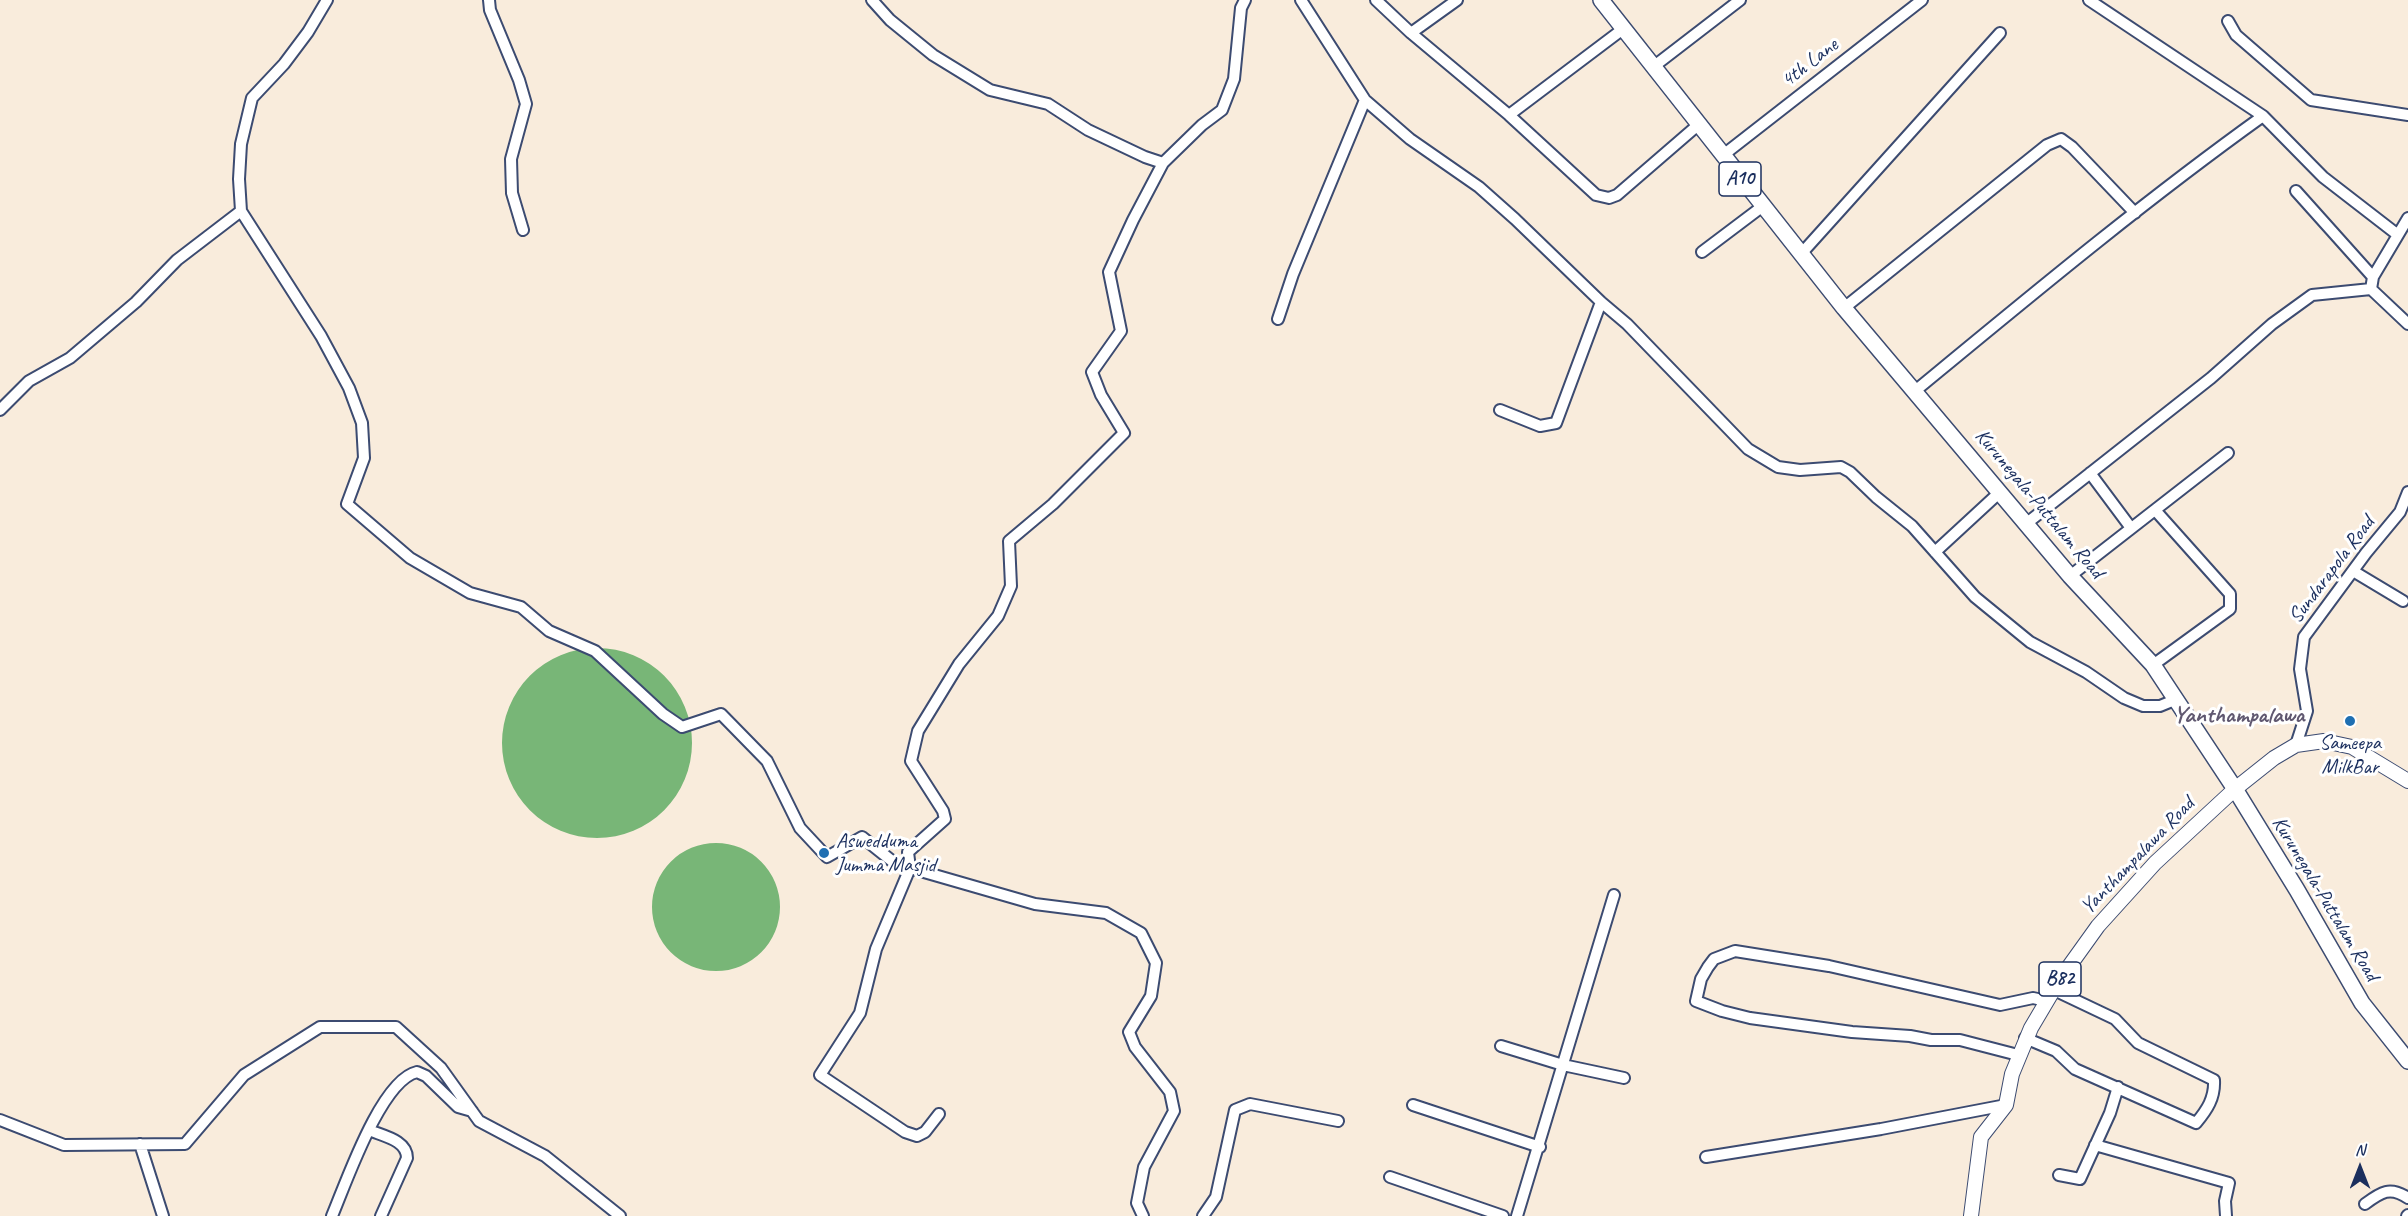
<!DOCTYPE html>
<style>
body{margin:0}
#map{position:relative;width:2408px;height:1216px;overflow:hidden;background:#f9ecdc;font-family:Caveat,sans-serif}
canvas{display:block}
.north{position:absolute;left:2330px;top:1138px;width:60px;height:60px;-webkit-text-stroke:4px #fff;paint-order:stroke;rotate:0deg;font-size:16px;font-weight:700;line-height:24px;text-align:center;color:#1b2f5e}
.north::after{content:'';display:block;margin:auto;width:21px;height:27px;background:#1b2f5e;clip-path:polygon(50% 0,100% 100%,50% 72%,0 100%)}
</style>
<div id="map">
<canvas width="2408" height="1216"></canvas>
<div class="north">N</div>
</div>
<script>
const context = document.querySelector('canvas').getContext('2d');
context.lineJoin = 'round';
function fillPath(path, color) {
  context.fillStyle = color;
  context.fill(path, 'evenodd');
}
function strokePath(path, color, width, dash) {
  context.strokeStyle = color;
  context.lineWidth = width;
  context.lineCap = dash ? 'butt' : 'round';
  context.setLineDash(dash || []);
  context.stroke(path);
}
function label(font, color, halo, rows, align = 'center') {
  context.font = font + ' Caveat,sans-serif';
  context.lineWidth = 6;
  context.setLineDash([]);
  context.textBaseline = 'middle';
  context.strokeStyle = halo;
  context.fillStyle = color;
  for (const [text, x, y, turn = 0] of rows) {
    context.save();
    context.translate(x, y);
    context.rotate((+turn || 0) * Math.PI / 180);
    context.textAlign = isNaN(turn) ? turn : align;
    if (halo) context.strokeText(text, 0, 0);
    context.fillText(text, 0, 0);
    context.restore();
  }
}
fillPath(new Path2D(`
 M502 743a95 95 0 1 1 190 0a95 95 0 1 1-190 0Z
 M652 907a64 64 0 1 1 128 0a64 64 0 1 1-128 0Z`), '#78b677');
const minor = new Path2D(`
 M 327,0 L 308,32 L 284,64 L 252,98 L 241,144 L 239,179 L 241,211 L 321,336 L 349,388 L 362,423 L 364,458 L 347,504 L 410,558 L 470,593 L 521,607 L 549,631 L 595,651 L 663,714 L 682,727 L 721,714 L 767,761 L 800,828 L 827,857 L 862,837 L 892,861 L 910,868 L 1035,904 L 1106,913 L 1141,933 L 1156,963 L 1151,996 L 1129,1032 L 1135,1047 L 1170,1092 L 1174,1111 L 1144,1167 L 1137,1203 L 1143,1216
 M 489,0 L 490,10 L 519,80 L 526,104 L 511,159 L 512,193 L 523,230
 M 872,0 L 890,20 L 933,55 L 990,90 L 1048,104 L 1088,130 L 1145,157 L 1163,163 L 1202,125 L 1222,110 L 1234,79 L 1241,8 L 1245,0
 M 1301,0 L 1365,100 L 1410,139 L 1479,187 L 1515,219 L 1601,302 L 1627,324 L 1748,449 L 1778,467 L 1800,470 L 1841,467 L 1850,472 L 1876,497 L 1912,526 L 1975,597 L 2030,642 L 2086,672 L 2124,698 L 2143,706 L 2160,706 L 2177,699
 M 1376,0 L 1411,33 L 1509,115 L 1596,195 L 1609,198 L 1617,195 L 1698,125
 M 2089,0 L 2263,116 L 2323,177 L 2398,235
 M 2228,21 L 2236,35 L 2311,100 L 2408,115
 M 1411,33 L 1457,0
 M 1653,67 L 1740,0
 M 1509,115 L 1623,29
 M 1722,156 L 1922,0
 M 2296,191 L 2373,277
 M 2408,218 L 2373,277 L 2371,289 L 2408,324
 M 1702,252 L 1763,206
 M 1801,254 L 2000,33
 M 1844,308 L 2047,145 L 2061,139 L 2072,147 L 2135,213
 M 1278,319 L 1293,274 L 1365,100
 M 1915,391 C 2029,297 2143,202 2263,116
 M 0,410 L 29,381 L 70,358 L 136,302 L 177,260 L 241,211
 M 1500,410 L 1540,426 L 1556,423 L 1601,302
 M 2090,473 L 2131,528
 M 2027,523 L 2211,378 L 2272,324 L 2312,295 L 2371,289
 M 1935,552 L 2000,492
 M 2353,571 L 2403,601
 M 2070,576 L 2228,453
 M 2153,665 L 2230,609 L 2230,594 L 2155,510
 M 2296,745 L 2307,711 L 2300,669 L 2304,637 L 2366,553 L 2400,512 L 2408,492
 M 2025,1038 L 2056,1051 L 2075,1069 L 2196,1123 C 2207,1110 2215,1098 2214,1080 L 2138,1043 L 2115,1019 L 2054,990
 M 1501,1046 L 1563,1065 L 1624,1078
 M 2018,1055 L 1960,1040 L 1931,1040 L 1910,1036 L 1852,1032 L 1750,1018 L 1722,1011 L 1696,1001 L 1701,979 L 1708,967 L 1714,959 L 1735,951 L 1829,966 L 2000,1005 L 2033,998 L 2047,1001
 M 1413,1105 L 1540,1147
 M 939,1114 L 925,1132 L 917,1136 L 905,1132 L 820,1075 L 860,1013 L 876,949 L 910,868 L 908,852 L 945,819 L 943,811 L 911,761 L 918,731 L 959,664 L 998,616 L 1011,586 L 1009,541 L 1053,504 L 1124,433 L 1101,395 L 1092,372 L 1121,331 L 1109,272 L 1133,220 L 1163,163
 M 0,1120 L 64,1145 L 185,1144 L 244,1075 L 320,1027 L 396,1027 L 441,1068 L 479,1121 L 545,1156 L 620,1216
 M 369,1130 C 383,1136 407,1140 407,1158 L 381,1216
 M 140,1144 L 163,1216
 M 2095,1145 L 2229,1183 L 2225,1201 L 2226,1216
 M 1706,1157 L 1881,1129 L 2006,1105
 M 2059,1175 L 2080,1179 L 2110,1113 L 2118,1087
 M 1390,1177 L 1503,1216
 M 2365,1204 C 2381,1192 2390,1186 2408,1198
 M 332,1216 C 346,1183 381,1080 417,1072 L 426,1076 L 458,1107 L 472,1111
 M 1203,1216 L 1216,1197 L 1235,1110 L 1250,1104 L 1338,1121
 M 1517,1216 L 1614,895
 M 2407,1216 L 2408,1215`);
const major = new Path2D(`
 M 1971,1216 L 1981,1137 L 2006,1105 L 2012,1074 L 2031,1028 L 2060,979 L 2098,926 L 2155,863 L 2235,789 L 2274,758 L 2296,745 L 2324,741 L 2352,747 L 2408,781`);
const highway = new Path2D(`
 M 1601,0 L 1844,308 L 2070,576 L 2153,665 L 2235,789 L 2297,890 L 2362,1003 L 2408,1061`);
strokePath(minor, '#3c4b71', 14);
strokePath(major, '#3c4b71', 16);
strokePath(highway, '#3c4b71', 18);
strokePath(minor, '#fff', 10);
strokePath(major, '#fff', 14);
strokePath(highway, '#fff', 15);
for (const [x, y, r, color] of [
 [2350,721,6,"#1f6fb2"],
 [824,853,6,"#1f6fb2"]
]) {
  const dot = new Path2D();
  dot.arc(x, y, r, 0, 2 * Math.PI);
  context.fillStyle = color;
  context.fill(dot);
  strokePath(dot, '#fff', 2);
}
for (const [x, y, w] of [
 [1740,179,42],
 [2060,979,42]
]) {
  const box = new Path2D();
  box.roundRect(x - w / 2, y - 17, w, 34, 4.5);
  context.fillStyle = '#fff';
  context.fill(box);
  strokePath(box, '#1b2f5e', 1.5);
}
label('bold 20px', '#1b2f5e', null, [
 ["A10",1740,179],
 ["B82",2060,979]
]);
label('21px', '#1b2f5e', '#fff', [
 ["4th Lane",1810,63,-38],
 ["Kurunegala-Puttalam Road",2039,504,50],
 ["Sundarapola Road",2332,570,-53],
 ["Yanthampalawa Road",2138,856,-46],
 ["Kurunegala-Puttalam Road",2325,899,59]
]);
label('21px', '#1b2f5e', '#fff', [
 ["Sameepa",2350,743],
 ["MilkBar",2350,767],
 ["Aswedduma",836,841,"left"],
 ["Jumma Masjid",836,865,"left"]
]);
label('bold 24px', '#605870', '#fff', [
 ["Yanthampalawa",2239,716]
]);
</script>
